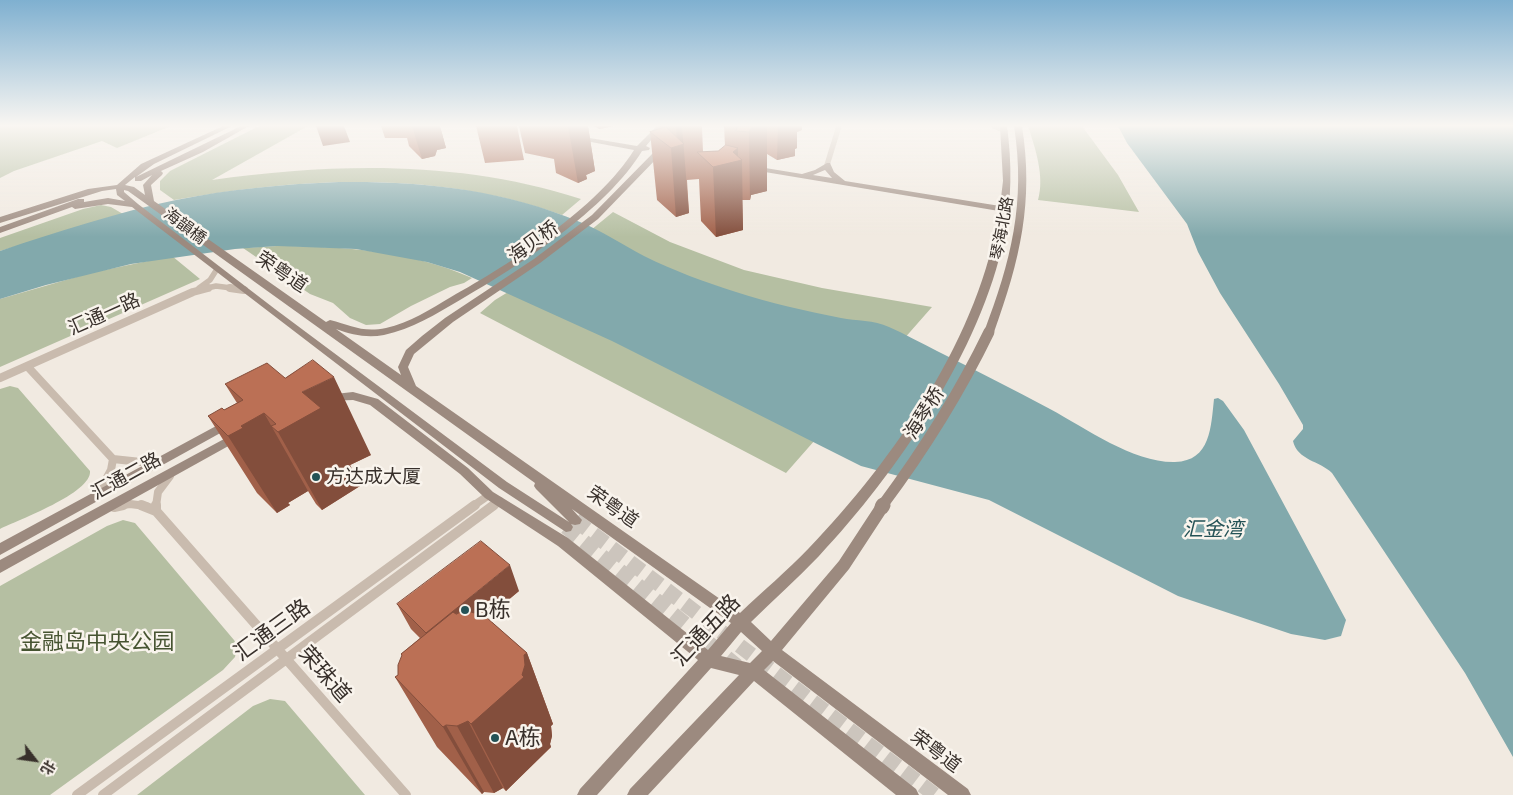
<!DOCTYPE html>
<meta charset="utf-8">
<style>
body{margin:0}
#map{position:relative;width:1513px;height:795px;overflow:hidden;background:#f1eae1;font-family:"Exo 2","Noto Sans SC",sans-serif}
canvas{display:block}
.north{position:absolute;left:10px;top:735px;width:50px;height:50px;-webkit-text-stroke:4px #f9f4ed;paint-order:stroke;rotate:120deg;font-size:14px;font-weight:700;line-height:20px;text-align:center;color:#38302b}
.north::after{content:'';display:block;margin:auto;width:18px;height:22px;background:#38302b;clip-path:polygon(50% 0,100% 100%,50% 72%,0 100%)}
</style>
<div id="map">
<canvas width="1513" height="795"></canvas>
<div class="north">北</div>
</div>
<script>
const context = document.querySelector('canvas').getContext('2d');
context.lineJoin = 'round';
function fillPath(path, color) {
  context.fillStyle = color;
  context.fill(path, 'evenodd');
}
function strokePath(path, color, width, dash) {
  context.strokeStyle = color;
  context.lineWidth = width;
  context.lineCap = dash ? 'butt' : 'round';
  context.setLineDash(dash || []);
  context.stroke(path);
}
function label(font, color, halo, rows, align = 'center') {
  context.font = font + ' "Exo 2","Noto Sans SC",sans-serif';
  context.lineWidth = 5;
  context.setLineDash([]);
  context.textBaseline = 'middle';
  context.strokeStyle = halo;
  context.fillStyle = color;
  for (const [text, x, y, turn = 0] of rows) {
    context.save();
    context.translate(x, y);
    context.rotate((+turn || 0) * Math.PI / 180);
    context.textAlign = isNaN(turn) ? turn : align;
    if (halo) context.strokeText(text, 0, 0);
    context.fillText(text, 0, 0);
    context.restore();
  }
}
fillPath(new Path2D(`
 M 0,126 L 171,126 L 117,148 L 102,141 L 14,171 L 0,178 Z
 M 259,126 L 308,126 L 212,180 C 336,163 460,160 581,199 L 562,215 C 437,170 303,177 174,200 L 160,190 L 160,181 L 170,171 Z
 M 1028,126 L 1082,126 L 1118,175 L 1139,212 L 1038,200 C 1045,176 1035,148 1028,126 Z
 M 101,205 L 111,207 L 123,214 L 0,251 L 0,238 L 83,209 Z
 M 613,212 L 670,242 L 744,270 L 822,288 L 932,307 L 786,473 L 480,313 L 495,300 L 536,275 Z
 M 277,246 C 344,246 411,251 472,278 L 464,283 L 450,287 L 411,306 L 380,324 L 366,325 L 350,318 L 333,303 L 310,294 L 243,248 Z
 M 172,256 L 200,279 L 0,367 L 0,299 L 90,273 Z
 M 10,386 L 18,388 L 90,471 C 92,493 18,520 0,529 L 0,389 Z
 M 123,520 L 135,523 L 234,640 L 237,645 L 235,657 L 223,670 L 50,795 L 0,795 L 0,586 L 107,526 Z
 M 270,699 L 285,701 L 365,795 L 137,795 L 253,706 Z`), '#b5bfa2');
fillPath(new Path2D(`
 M 1118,126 L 1513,126 L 1513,757 L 1465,673 L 1332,473 C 1320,461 1297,460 1293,441 L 1303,429 L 1303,425 L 1279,384 L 1220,293 L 1198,252 L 1187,224 L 1127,143 Z
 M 339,182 C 421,181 503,189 580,222 C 602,231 623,245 644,256 C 674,271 705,282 736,292 C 770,303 805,311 841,318 C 856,321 874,320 889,327 C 905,334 921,343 937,351 C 975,370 1013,389 1050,409 C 1087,429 1134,463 1175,462 C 1211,461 1211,426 1214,399 L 1218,398 L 1223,401 L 1244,430 L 1346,620 L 1341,636 L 1325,640 L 1291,634 L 1178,596 L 989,500 L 861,466 L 612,341 L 460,272 L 427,262 L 356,249 L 277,246 L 235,249 L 131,264 L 46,285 L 0,299 L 0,251 C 56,232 119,212 176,200 C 230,189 285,184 339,182 Z`), '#82a9ac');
strokePath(new Path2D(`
 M 575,520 L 935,795
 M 566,527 L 737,666`), '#ccc5bd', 15, [15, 8]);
strokePath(new Path2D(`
 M 994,126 L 1005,131
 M 827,165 L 839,126
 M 199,288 L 210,280 L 217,269
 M 203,289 L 216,286 L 239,289`), '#c9bbae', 5.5);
strokePath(new Path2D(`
 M 230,288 L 244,290
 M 27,366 L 113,459
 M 0,378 L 193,292 L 208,288
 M 113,459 L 141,462 L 160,460
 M 98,494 L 111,470 L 113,459
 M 116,506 L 130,504 L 146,506
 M 156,506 L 158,492 L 170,476
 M 473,506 L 489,495
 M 493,506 L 500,501`), '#c9bbae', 8);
strokePath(new Path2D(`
 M 141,505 L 156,511 L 406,795
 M 156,505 L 156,511
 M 114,507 L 123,505
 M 77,795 L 475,505
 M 103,795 L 494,505`), '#c9bbae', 10);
fillPath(new Path2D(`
 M 223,126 L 232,126 L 154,164 L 136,177 L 241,126 L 249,126 L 203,152 L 161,171 L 163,173 L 162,175 L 151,185 L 154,201 L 326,322 L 330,320 C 351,325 362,333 386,328 C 409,323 431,309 451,297 C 510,264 598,208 634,150 L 575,139 L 571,137 L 572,135 L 637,146 L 657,126 L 663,126 L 646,146 L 650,148 L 649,150 L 642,151 C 607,209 519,266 460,300 C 436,314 412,329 384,335 C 367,338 352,335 336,329 L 401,375 L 398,367 L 406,350 L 422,336 L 445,318 L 534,259 L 592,215 L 655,151 L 672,126 L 678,126 L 661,154 L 598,219 L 540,263 L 453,322 L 414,354 L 408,367 L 416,386 L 740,613 C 763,591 787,571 809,548 C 894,460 981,334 999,211 L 753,170 L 749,168 L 753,166 L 802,174 L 815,170 L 827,163 L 830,163 L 834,172 L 845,181 L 1000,206 L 1003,181 L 1000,126 L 1007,126 C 1012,163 1012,201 1004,238 C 981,350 897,473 819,556 C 797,579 773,600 751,622 L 771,641 L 839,561 L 877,503 L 882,502 L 887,503 L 888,507 L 887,511 L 849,569 L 782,650 L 968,789 L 971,795 L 948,795 L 773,661 L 764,670 L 916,789 L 919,795 L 896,795 L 754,681 L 648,795 L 627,795 L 630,789 L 739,675 L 711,668 L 597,795 L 577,795 L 580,789 L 698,660 L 558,546 L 485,498 L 460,474 L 370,405 L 353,400 L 326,401 L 324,398 L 326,395 L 353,392 L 378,399 L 468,468 L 493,492 L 568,538 L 708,650 L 731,623 L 572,509 L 582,520 L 580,524 L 575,525 L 571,524 L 573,527 L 571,531 L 566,532 L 499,488 L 132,207 L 108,204 L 75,209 L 72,207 L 0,233 L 0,227 L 78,199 L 84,199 L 84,202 L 108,198 L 125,201 L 117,195 L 116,189 L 102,191 L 0,223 L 0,217 L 88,189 L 117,185 L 141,164 ZM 825,170 L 832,178 L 813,175 ZM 152,175 L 143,185 L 145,195 L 134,187 L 125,185 L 135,177 L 135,181 L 141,181 ZM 124,190 L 128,191 L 535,483 L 534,486 L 536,489 L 569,522 L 507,482 L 275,309 L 138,204 L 124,192 ZM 741,632 L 762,651 L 750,663 L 721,656 Z
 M 1014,126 L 1022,126 C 1034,202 1020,260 994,332 L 989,335 L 984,332 C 1011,261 1026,203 1014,126 Z
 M 229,419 L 233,420 L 235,423 L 233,426 L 0,555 L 0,543 Z
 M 237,432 L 241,433 L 243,436 L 241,439 L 0,573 L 0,560 Z`), '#9c8a7f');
strokePath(new Path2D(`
 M 882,506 C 923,451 959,394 989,332`), '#9c8a7f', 11);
strokePath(new Path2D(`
 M 882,507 L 883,505`), '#9c8a7f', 15);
fillPath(new Path2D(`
 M 381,126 L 440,126 L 446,148 L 437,150 L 435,156 L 422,159 L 409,146 L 407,138 L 385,138 Z
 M 476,126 L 517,126 L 524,160 L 485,163 Z
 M 519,126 L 588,126 L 595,171 L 586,175 L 587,179 L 578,183 L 556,173 L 554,159 L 525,153 Z
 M 594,126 L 614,126 L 599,129 Z
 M 660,126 L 702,126 L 703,152 L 718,151 L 725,146 L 724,126 L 802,126 L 802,130 L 797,132 L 797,148 L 795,149 L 795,156 L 777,160 L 767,154 L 767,191 L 751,195 L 750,200 L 742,200 L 743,230 L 716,237 L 701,221 L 699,179 L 687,180 L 689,213 L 676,217 L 657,200 L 650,132 L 660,129 Z
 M 225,384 L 371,455 L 350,465 L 360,486 L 322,510 L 316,504 L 308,491 L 288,503 L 290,505 L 277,513 L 257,493 L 208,416 L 224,410 L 237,403 Z
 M 519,591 L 487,618 L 527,653 L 553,724 L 551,726 L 552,736 L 550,744 L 551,747 L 506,791 L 503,788 L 494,793 L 484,792 L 482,794 L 437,747 L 395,677 L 398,675 L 402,656 L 401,654 L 420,638 L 411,629 L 397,604 Z`), '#a16049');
fillPath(new Path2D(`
 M 316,126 L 344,126 L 350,142 L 323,146 Z
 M 412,126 L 440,126 L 446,148 L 437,150 L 435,156 L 422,159 Z
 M 568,126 L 588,126 L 595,171 L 586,175 L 587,179 L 578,183 Z
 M 598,126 L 614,126 L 599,129 Z
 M 676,126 L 682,126 L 689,213 L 676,217 L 671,148 L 677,146 Z
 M 760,126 L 767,126 L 767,191 L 751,195 L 750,200 L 749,132 L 751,128 Z
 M 778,126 L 802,126 L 802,130 L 797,132 L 797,148 L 795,149 L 795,156 L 777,160 Z
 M 738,148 L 738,161 L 742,160 L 743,230 L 716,237 L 713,167 Z
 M 334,377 L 371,455 L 350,465 L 360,486 L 322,510 L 278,432 L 302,392 Z
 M 264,413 L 308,491 L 288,503 L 290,505 L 277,513 L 228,436 L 241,426 Z
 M 510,565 L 519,591 L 439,657 L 426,633 Z
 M 527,653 L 553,724 L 551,726 L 552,736 L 550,744 L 551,747 L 506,791 L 471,724 L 522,675 L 524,655 Z
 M 468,721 L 503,788 L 494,793 L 457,726 Z
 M 446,725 L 484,792 L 482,794 L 443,727 Z`), '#834e3c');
const building = new Path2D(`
 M 738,126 L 760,126 L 751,128 L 749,132 L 736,131 Z
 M 666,127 L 684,144 L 671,148 L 650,132 Z
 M 726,145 L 738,148 L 733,152 L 742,160 L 713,167 L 697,152 L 718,151 Z
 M 313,360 L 334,377 L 302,392 L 321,408 L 278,432 L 271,426 L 276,424 L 264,413 L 241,426 L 243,428 L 228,436 L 208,416 L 222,408 L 224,410 L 243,400 L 225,384 L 267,363 L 285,378 Z
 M 481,541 L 510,565 L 426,633 L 397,604 Z
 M 465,610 L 474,613 L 478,610 L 527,653 L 524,655 L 525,665 L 522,675 L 524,677 L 471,724 L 468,721 L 457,726 L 446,725 L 443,727 L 395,677 L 398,675 L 398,665 L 402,655 L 401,654 L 453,612 L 456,614 Z`);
fillPath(building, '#bb7055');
strokePath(building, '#834e3c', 1);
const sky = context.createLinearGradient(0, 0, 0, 237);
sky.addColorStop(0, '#7fb0d0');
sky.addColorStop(0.53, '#f9f6f2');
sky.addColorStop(1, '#f9f6f200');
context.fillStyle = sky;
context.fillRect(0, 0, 1513, 237);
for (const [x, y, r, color] of [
 [316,477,5,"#245256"],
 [465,610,5,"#245256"],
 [495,738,5,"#245256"]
]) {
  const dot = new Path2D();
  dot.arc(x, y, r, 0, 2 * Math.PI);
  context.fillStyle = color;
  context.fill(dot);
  strokePath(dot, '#f9f4ed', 2);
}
label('16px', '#38302b', '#f9f4ed', [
 ["海韻橋",185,226,37],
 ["琴海北路",1002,228,-80]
]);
label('19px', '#38302b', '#f9f4ed', [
 ["海贝桥",533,242,-36],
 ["荣粤道",282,272,34],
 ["汇通一路",104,314,-24],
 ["海琴桥",924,413,-58],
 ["汇通二路",126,476,-29],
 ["荣粤道",613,507,35],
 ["荣粤道",936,751,37]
]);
label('19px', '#38302b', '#f9f4ed', [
 ["方达成大厦",326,477]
], 'left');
label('italic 20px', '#245256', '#f9f4ed', [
 ["汇金湾",1213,529]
]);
label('22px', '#38302b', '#f9f4ed', [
 ["B栋",475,610],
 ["A栋",505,738]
], 'left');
label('22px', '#38302b', '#f9f4ed', [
 ["汇通三路",272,630,-36],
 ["汇通五路",706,630,-47],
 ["荣珠道",325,674,49]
]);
label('22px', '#465431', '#f9f4ed', [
 ["金融岛中央公园",97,642]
]);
</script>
